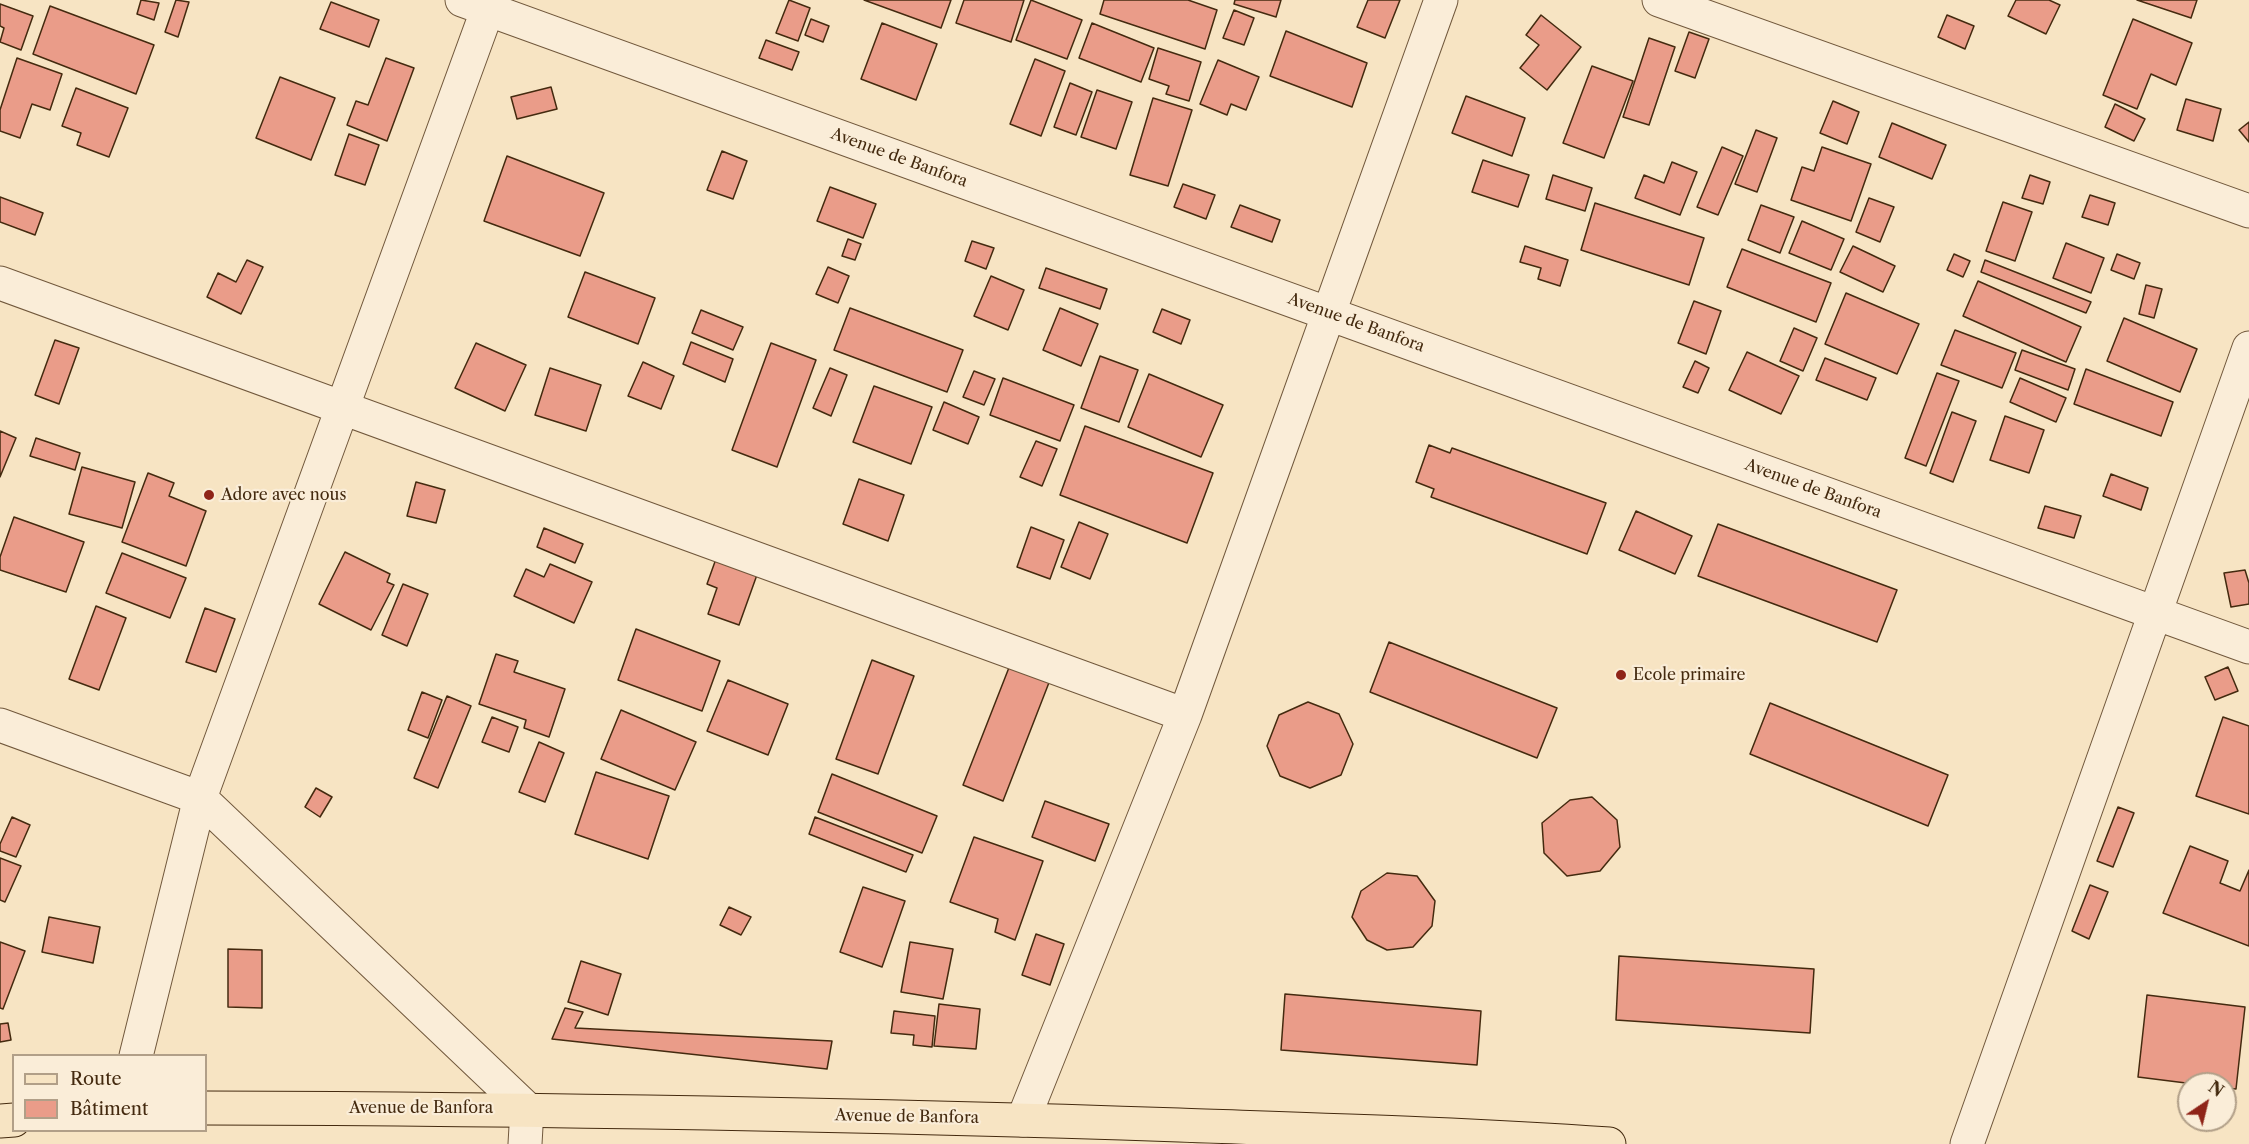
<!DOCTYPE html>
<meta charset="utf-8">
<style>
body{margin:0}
#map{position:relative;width:2249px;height:1144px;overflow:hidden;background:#f7e4c3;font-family:"Libre Caslon Text",serif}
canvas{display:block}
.legend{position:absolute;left:12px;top:1054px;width:195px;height:78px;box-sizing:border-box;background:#faedd8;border:2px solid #b19f88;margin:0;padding:8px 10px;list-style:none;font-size:18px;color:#442a0f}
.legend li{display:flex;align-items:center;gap:12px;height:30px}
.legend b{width:30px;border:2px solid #b19f88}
.north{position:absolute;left:2177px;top:1072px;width:60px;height:60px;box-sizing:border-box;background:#faedd8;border:2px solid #b19f88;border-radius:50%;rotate:35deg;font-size:16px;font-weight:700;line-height:24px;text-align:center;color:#442a0f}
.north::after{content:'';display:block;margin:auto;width:21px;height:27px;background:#8f2418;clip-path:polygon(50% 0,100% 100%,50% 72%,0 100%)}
</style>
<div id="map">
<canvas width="2249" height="1144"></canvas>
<ul class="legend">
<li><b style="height:8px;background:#f7e4c3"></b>Route</li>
<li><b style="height:16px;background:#ea9c89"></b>Bâtiment</li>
</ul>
<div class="north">N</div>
</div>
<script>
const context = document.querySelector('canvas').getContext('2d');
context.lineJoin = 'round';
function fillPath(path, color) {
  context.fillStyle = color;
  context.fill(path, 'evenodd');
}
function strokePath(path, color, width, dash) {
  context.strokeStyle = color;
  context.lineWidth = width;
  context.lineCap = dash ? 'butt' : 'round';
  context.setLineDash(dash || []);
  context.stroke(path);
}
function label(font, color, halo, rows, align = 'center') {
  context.font = font + ' "Libre Caslon Text",serif';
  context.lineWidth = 4.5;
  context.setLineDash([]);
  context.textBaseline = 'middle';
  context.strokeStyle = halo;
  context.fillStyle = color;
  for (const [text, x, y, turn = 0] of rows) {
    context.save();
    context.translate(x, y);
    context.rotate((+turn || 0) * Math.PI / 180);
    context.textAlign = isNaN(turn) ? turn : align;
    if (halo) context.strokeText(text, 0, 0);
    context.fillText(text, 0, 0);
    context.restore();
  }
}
const building = new Path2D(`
 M 141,0 L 159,3 L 154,20 L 137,14 Z
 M 176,0 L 189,2 L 178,37 L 165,32 Z
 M 789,0 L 810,8 L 798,41 L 776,33 Z
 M 864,0 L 951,0 L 941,28 Z
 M 964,0 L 1024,0 L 1011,42 L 956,23 Z
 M 1031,0 L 1082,20 L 1067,59 L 1016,40 Z
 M 1104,0 L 1188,0 L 1217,10 L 1205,49 L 1100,14 Z
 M 1235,0 L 1281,0 L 1276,17 L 1234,4 Z
 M 1368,0 L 1400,0 L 1385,38 L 1357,27 Z
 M 2016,0 L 2049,0 L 2060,5 L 2046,34 L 2008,16 Z
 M 2137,0 L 2197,0 L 2191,18 Z
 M 331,2 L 379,20 L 369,47 L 320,29 Z
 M 0,4 L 33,16 L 21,50 L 0,42 L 4,28 L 0,26 Z
 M 50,6 L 154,45 L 136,94 L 33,54 Z
 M 1234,10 L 1254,18 L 1244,45 L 1223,38 Z
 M 1541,15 L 1581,47 L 1547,90 L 1520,68 L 1539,45 L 1526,35 Z
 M 1947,15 L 1974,26 L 1965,49 L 1938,37 Z
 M 811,19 L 829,26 L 823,42 L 805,35 Z
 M 2133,19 L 2192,43 L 2176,85 L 2151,74 L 2137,109 L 2103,95 Z
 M 882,23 L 937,44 L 916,100 L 861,79 Z
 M 1092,23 L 1154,48 L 1141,82 L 1079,58 Z
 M 1286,31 L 1367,63 L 1352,107 L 1270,76 Z
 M 1689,32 L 1709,39 L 1695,78 L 1675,71 Z
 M 1649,38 L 1675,47 L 1649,125 L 1623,117 Z
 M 766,40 L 799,52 L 792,70 L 759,58 Z
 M 1158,48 L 1201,62 L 1189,101 L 1166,94 L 1169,86 L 1149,79 Z
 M 17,58 L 62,74 L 50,110 L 32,104 L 20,138 L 0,131 L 0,110 Z
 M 386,58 L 414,68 L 387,141 L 347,125 L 356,101 L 368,105 Z
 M 1035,59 L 1065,71 L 1041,136 L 1010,124 Z
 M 1218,60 L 1259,77 L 1246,110 L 1231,104 L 1227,115 L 1200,104 Z
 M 1592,66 L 1633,81 L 1604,158 L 1563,143 Z
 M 280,77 L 335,98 L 311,160 L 256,138 Z
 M 1070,83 L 1092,92 L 1076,135 L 1054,127 Z
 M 551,87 L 557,109 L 517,119 L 511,97 Z
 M 76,88 L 128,108 L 109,157 L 77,145 L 81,133 L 62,126 Z
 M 1097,90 L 1132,102 L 1116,149 L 1081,137 Z
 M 1466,96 L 1525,118 L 1512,156 L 1452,133 Z
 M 1153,98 L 1192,110 L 1168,186 L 1130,175 Z
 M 2186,99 L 2221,109 L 2213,141 L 2177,130 Z
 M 1833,101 L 1859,112 L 1847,144 L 1820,133 Z
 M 2115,104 L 2145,119 L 2134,141 L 2105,127 Z
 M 2249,122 L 2249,142 L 2239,130 Z
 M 1892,123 L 1946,145 L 1932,179 L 1879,157 Z
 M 1756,130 L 1777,138 L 1757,192 L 1735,184 Z
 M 349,134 L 379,145 L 365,185 L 335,175 Z
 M 1722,147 L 1743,156 L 1718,215 L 1697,207 Z
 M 1822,147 L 1871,164 L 1851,221 L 1791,200 L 1802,167 L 1814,171 Z
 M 722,151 L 747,161 L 733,199 L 707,190 Z
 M 507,156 L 604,193 L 580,256 L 484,221 Z
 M 1483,160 L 1529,175 L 1518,207 L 1472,192 Z
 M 1672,162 L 1697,172 L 1680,215 L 1635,198 L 1644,175 L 1664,183 Z
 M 1553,175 L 1592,188 L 1585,211 L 1546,199 Z
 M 2030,175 L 2050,182 L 2043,204 L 2022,198 Z
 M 1183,184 L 1215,195 L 1206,219 L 1174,207 Z
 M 830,187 L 876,204 L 863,238 L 817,221 Z
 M 2090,195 L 2115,203 L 2108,225 L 2082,217 Z
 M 0,197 L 43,213 L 35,235 L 0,222 Z
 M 1869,198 L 1894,207 L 1880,242 L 1856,232 Z
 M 2003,202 L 2032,212 L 2015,261 L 1986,251 Z
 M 1595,203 L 1704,238 L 1689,285 L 1581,250 Z
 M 1240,205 L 1280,220 L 1272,242 L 1231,227 Z
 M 1761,205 L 1794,217 L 1780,253 L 1748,240 Z
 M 1802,221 L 1844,239 L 1831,270 L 1789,253 Z
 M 848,239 L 861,244 L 855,260 L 842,256 Z
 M 972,241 L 994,248 L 986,269 L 965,261 Z
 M 2066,243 L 2104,258 L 2091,293 L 2053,278 Z
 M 1525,246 L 1568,260 L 1560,286 L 1538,279 L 1541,268 L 1520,262 Z
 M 1853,246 L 1895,266 L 1883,292 L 1840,272 Z
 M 1742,249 L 1831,283 L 1816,322 L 1727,287 Z
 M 1954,254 L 1970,261 L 1963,277 L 1947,270 Z
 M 2117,254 L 2140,263 L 2134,279 L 2111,270 Z
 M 247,260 L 263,267 L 241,314 L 207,297 L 218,273 L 236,282 Z
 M 1985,260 L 2091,302 L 2086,313 L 1981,272 Z
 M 828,267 L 849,276 L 838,303 L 816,294 Z
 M 1046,268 L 1107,289 L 1100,309 L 1039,288 Z
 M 585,272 L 655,298 L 638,344 L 568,317 Z
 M 991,276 L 1024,290 L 1008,330 L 974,316 Z
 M 1978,281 L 2081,327 L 2066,362 L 1963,316 Z
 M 2146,285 L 2162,289 L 2154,318 L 2139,314 Z
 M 1846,293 L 1919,324 L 1897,374 L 1825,344 Z
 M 1694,301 L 1721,311 L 1706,354 L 1678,343 Z
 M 850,308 L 963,350 L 947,392 L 834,350 Z
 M 1060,308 L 1098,324 L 1081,366 L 1043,350 Z
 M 1162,309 L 1190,320 L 1181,344 L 1153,332 Z
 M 701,310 L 743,327 L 733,350 L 692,333 Z
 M 2124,318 L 2197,349 L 2180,392 L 2107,361 Z
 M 1794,328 L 1817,338 L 1803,371 L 1780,361 Z
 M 1955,330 L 2016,353 L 2002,388 L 1941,365 Z
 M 55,340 L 79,348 L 59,404 L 35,395 Z
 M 691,342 L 733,359 L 725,382 L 683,364 Z
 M 476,343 L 526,365 L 505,411 L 455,388 Z
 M 771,343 L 816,360 L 777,467 L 732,450 Z
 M 2022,350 L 2075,369 L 2068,390 L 2015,370 Z
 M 1747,352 L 1799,376 L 1781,414 L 1729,390 Z
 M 1100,356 L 1138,370 L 1119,422 L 1081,408 Z
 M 1825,358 L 1876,378 L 1867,400 L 1816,380 Z
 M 1695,361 L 1709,368 L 1698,393 L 1683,387 Z
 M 643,362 L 674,376 L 661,409 L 628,396 Z
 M 550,368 L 601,385 L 586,431 L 535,415 Z
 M 830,368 L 847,375 L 831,416 L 813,408 Z
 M 2086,369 L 2173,402 L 2161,436 L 2074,404 Z
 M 974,371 L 995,379 L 984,405 L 963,397 Z
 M 1937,373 L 1959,381 L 1926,466 L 1905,458 Z
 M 1149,374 L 1223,405 L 1201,457 L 1128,427 Z
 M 1003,378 L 1074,405 L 1060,441 L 990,415 Z
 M 2020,378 L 2066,398 L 2056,422 L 2010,402 Z
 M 874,386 L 932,407 L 911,464 L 853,442 Z
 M 944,402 L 979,417 L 968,444 L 933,430 Z
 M 1952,412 L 1976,421 L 1953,482 L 1930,473 Z
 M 2005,416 L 2044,430 L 2029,473 L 1990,460 Z
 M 1085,426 L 1213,473 L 1187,543 L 1060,495 Z
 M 0,431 L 16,438 L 0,477 Z
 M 36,438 L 80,453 L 75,470 L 30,456 Z
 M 1036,441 L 1057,449 L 1042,486 L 1020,477 Z
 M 1429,445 L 1450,453 L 1452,448 L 1606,503 L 1587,554 L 1431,497 L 1434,489 L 1416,482 Z
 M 82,467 L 135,482 L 122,528 L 69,514 Z
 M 148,473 L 174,483 L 169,496 L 206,511 L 186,566 L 122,542 Z
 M 2111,474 L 2148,488 L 2141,510 L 2103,496 Z
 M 859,479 L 904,495 L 888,541 L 843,524 Z
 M 416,482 L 445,490 L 436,523 L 407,516 Z
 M 2045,506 L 2081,516 L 2074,538 L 2038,528 Z
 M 1636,511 L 1692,536 L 1675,574 L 1619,550 Z
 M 14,517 L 84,542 L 66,592 L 0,570 L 0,557 Z
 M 1079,522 L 1108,534 L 1090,579 L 1061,567 Z
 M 1718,524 L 1897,590 L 1877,642 L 1698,576 Z
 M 1031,527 L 1064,540 L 1050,579 L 1017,567 Z
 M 544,528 L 583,544 L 575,563 L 537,547 Z
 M 345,552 L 390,574 L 387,582 L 394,585 L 371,630 L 319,604 Z
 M 122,553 L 186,578 L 170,618 L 106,593 Z
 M 717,556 L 758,572 L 739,625 L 708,614 L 717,588 L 707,584 Z
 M 550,564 L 592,582 L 574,623 L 514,596 L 526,569 L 544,577 Z
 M 2245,570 L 2249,583 L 2249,604 L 2231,607 L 2224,573 Z
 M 403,584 L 428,594 L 407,646 L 382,635 Z
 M 96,606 L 126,618 L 99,690 L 69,679 Z
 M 205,608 L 235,619 L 216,672 L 186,662 Z
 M 636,629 L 720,661 L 702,711 L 618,680 Z
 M 1389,642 L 1557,708 L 1537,758 L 1370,692 Z
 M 496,654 L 518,661 L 514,672 L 565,689 L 549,737 L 524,728 L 526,720 L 479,704 Z
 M 872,660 L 914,676 L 878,774 L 836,759 Z
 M 1010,665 L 1050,680 L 1003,801 L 963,785 Z
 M 2228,667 L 2238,691 L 2215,700 L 2205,677 Z
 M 728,680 L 788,704 L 768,755 L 707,731 Z
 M 422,692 L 442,700 L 428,738 L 408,730 Z
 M 447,696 L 471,706 L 438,788 L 414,778 Z
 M 1308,702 L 1339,714 L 1353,744 L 1341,775 L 1310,788 L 1280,776 L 1267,746 L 1279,715 Z
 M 1770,703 L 1948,775 L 1928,826 L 1750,754 Z
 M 621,710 L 696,742 L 675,790 L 601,759 Z
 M 492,717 L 518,727 L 509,752 L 482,742 Z
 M 2223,717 L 2249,726 L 2249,814 L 2196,796 Z
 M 539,742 L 564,753 L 545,802 L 519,792 Z
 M 596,772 L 669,796 L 648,859 L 575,834 Z
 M 832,774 L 937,816 L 922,853 L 818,812 Z
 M 316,788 L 332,797 L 320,817 L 305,807 Z
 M 1592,797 L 1617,820 L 1620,847 L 1600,871 L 1567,876 L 1544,853 L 1542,823 L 1570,800 Z
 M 1045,801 L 1109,824 L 1095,861 L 1032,837 Z
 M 2118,807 L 2134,813 L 2113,867 L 2097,861 Z
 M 12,817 L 30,825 L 16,857 L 0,851 L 0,844 Z
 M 815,817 L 913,855 L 906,872 L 809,834 Z
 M 974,837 L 1043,861 L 1015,940 L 995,932 L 998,919 L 950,902 Z
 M 2190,846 L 2228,861 L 2220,883 L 2240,891 L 2249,870 L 2249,946 L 2163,913 Z
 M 0,858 L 21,866 L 5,902 L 0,900 Z
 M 1387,873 L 1417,876 L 1435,901 L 1432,926 L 1413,947 L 1387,950 L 1367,940 L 1352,917 L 1361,891 Z
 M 2090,885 L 2108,892 L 2089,939 L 2072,931 Z
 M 863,887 L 905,901 L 882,967 L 840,952 Z
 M 729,907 L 751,917 L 741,935 L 720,925 Z
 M 49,917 L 100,927 L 93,963 L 42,952 Z
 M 1036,934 L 1064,944 L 1050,985 L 1022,975 Z
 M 0,942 L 25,951 L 3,1009 L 0,1008 Z
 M 910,942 L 953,949 L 943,999 L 901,992 Z
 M 228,949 L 262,950 L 262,1008 L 228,1007 Z
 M 1619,956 L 1814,969 L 1810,1033 L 1616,1020 Z
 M 581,961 L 621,974 L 608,1015 L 568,1002 Z
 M 1285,994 L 1481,1011 L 1477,1065 L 1281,1050 Z
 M 2147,995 L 2245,1007 L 2236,1089 L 2225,1088 L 2225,1084 L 2194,1084 L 2138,1077 Z
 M 939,1004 L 980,1009 L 976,1049 L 934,1046 Z
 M 565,1008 L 583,1012 L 575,1028 L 832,1041 L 827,1069 L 552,1039 Z
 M 894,1011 L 935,1016 L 932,1047 L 913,1045 L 914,1035 L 891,1033 Z
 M 8,1023 L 11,1040 L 0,1042 L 0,1024 Z`);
fillPath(building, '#ea9c89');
strokePath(building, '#442a0f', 1.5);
const minor = new Path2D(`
 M 462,0 L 2249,647
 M 1659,0 L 2249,211
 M 0,283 L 1185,715
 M 0,725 L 200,798 L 527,1109 L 525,1144
 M 136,1056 L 200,798 L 491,0
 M 1023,1120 L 1185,715 L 1441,0
 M 1967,1144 L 2249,348`);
const major = new Path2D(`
 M 206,1108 C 530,1109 854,1114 1179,1125 C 1322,1130 1466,1134 1609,1144
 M 0,1121 L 14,1120`);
strokePath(minor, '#71583c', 35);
strokePath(major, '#442a0f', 35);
strokePath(minor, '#faedd8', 33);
strokePath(major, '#f7e4c3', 33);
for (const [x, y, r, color] of [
 [209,495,6,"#8f2418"],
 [1621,675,6,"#8f2418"]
]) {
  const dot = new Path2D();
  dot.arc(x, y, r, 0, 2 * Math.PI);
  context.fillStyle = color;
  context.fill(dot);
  strokePath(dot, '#faedd8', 2);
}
label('16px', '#442a0f', '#faedd8', [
 ["Avenue de Banfora",899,158,20],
 ["Avenue de Banfora",1356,323,20],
 ["Avenue de Banfora",1813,489,20],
 ["Avenue de Banfora",421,1108],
 ["Avenue de Banfora",907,1117,1]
]);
label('16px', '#442a0f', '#faedd8', [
 ["Adore avec nous",221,495],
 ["Ecole primaire",1633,675]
], 'left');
</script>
